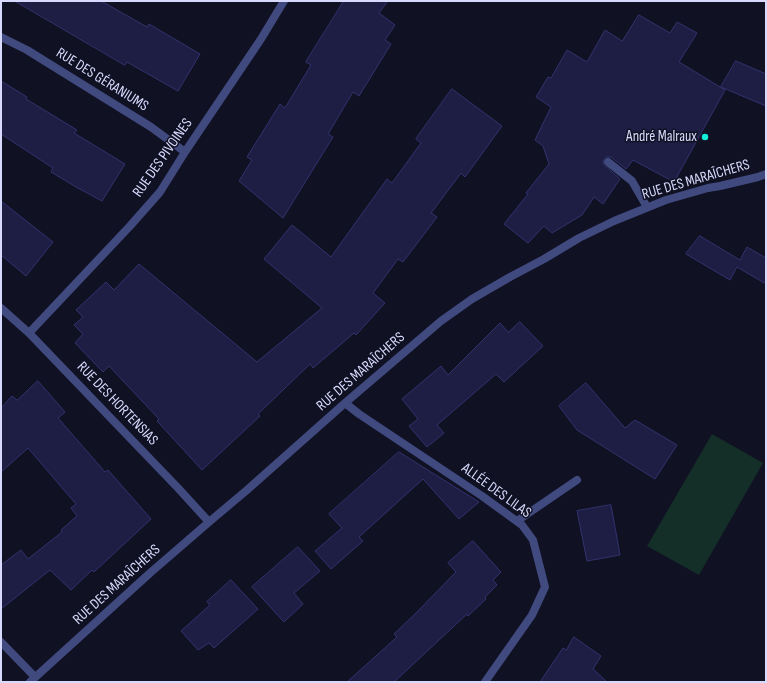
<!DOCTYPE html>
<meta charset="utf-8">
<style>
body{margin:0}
#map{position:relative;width:767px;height:683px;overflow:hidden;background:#111124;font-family:"Sofia Sans Condensed",sans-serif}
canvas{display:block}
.frame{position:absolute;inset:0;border:2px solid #d7dafc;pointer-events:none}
</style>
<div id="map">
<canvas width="767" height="683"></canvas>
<div class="frame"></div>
</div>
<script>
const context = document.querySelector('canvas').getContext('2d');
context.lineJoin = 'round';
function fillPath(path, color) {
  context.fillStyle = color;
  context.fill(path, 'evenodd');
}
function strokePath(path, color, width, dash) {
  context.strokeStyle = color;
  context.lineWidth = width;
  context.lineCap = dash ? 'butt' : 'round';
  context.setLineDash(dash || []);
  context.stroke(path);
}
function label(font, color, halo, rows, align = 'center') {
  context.font = font + ' "Sofia Sans Condensed",sans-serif';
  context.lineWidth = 3;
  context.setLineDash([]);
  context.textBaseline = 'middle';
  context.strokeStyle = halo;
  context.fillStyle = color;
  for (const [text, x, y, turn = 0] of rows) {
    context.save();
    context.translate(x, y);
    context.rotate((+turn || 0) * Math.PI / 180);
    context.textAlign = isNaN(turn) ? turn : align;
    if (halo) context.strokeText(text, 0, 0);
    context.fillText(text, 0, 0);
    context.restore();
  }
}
fillPath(new Path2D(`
 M 712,434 L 763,463 L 699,575 L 647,546 Z`), '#142e28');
const building = new Path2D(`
 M 15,1 L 101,1 L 147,27 L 149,24 L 200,54 L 178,91 L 127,62 L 125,65 Z
 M 344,1 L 388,1 L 379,13 L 395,25 L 385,40 L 391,44 L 359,96 L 353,92 L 328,134 L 333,137 L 283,218 L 239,181 L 252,160 L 247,157 L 280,104 L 285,108 L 311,65 L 306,62 Z
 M 639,15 L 670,33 L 677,22 L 697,33 L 679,62 L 725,90 L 674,182 L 633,160 L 626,169 L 611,157 L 606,157 L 603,161 L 603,164 L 620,179 L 603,204 L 594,197 L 582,215 L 552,233 L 544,226 L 528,243 L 504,224 L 528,194 L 526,193 L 549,164 L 543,146 L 535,140 L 551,107 L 536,97 L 548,77 L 551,78 L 567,50 L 587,62 L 605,30 L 622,41 Z
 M 736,61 L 766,74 L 766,106 L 721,87 Z
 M 1,81 L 27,97 L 26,99 L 77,130 L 74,133 L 125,164 L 102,201 L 76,187 L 51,172 L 53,168 L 1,134 Z
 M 452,89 L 502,126 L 465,177 L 461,173 L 431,213 L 437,217 L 403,262 L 398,259 L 373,293 L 385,303 L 356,335 L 354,333 L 313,368 L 310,364 L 258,414 L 260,416 L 202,470 L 157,421 L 159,419 L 109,366 L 103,372 L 75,343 L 83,334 L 74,325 L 83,317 L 76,310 L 106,282 L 114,290 L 139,264 L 257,362 L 322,308 L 264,259 L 292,225 L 331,257 L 387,179 L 392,183 L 421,143 L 416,139 Z
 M 1,201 L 53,242 L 26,276 L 1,255 Z
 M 700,236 L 740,260 L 747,247 L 766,258 L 766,284 L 737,267 L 730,280 L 686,254 Z
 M 520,322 L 543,346 L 504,382 L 496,374 L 437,425 L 444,433 L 427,447 L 409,426 L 418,419 L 402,399 L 441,366 L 448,375 L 500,323 L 508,332 Z
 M 38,381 L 65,412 L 58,418 L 105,472 L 108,470 L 151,519 L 94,572 L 92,570 L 71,590 L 50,570 L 1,609 L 1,565 L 21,550 L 28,559 L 62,532 L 61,530 L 77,516 L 71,508 L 76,504 L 28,448 L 1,472 L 1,408 L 12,396 L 17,400 Z
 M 586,383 L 625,428 L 635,420 L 677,445 L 655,479 L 577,430 L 559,406 Z
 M 399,452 L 479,502 L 459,519 L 423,479 L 359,537 L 363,541 L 331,569 L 315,551 L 342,528 L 329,514 Z
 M 611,505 L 620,555 L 587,561 L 577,511 Z
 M 473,541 L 501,572 L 493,580 L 497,585 L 485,597 L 486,599 L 468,616 L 467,614 L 394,682 L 347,682 L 397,637 L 394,634 L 415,614 L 456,572 L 448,563 Z
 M 298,547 L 320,571 L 294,593 L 303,604 L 284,622 L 252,587 Z
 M 231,580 L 258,609 L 214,648 L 209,643 L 198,650 L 181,631 L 210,605 L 207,602 Z
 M 574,637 L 601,656 L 593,669 L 607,682 L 540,682 L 563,648 L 566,650 Z`);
fillPath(building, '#1e1e44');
strokePath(building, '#32326e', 1);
strokePath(new Path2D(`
 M 608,162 L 632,181 L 647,207
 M 517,521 L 577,480
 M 1,642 L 35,677`), '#404a7f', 8);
strokePath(new Path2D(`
 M 1,37 L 27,50 L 151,127 L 185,152
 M 1,308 L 29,333 L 178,488 L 209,522
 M 29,333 L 130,226 L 160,192 L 185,152 L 261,39 L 284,1
 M 345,403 L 359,414 L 482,496 L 522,525 L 533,540 L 545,587 L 532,615 L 485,682
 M 30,682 L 150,573 L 209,522 L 247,490 L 345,403 L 441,321 L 472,299 L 510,277 L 544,259 L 579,238 L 614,221 L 666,200 L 708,188 L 720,186 L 758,177 L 766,174`), '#404a7f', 8);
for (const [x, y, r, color] of [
 [705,137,4,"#13ecd6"]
]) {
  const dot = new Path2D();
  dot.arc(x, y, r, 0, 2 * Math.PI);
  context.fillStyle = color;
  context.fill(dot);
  strokePath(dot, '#111124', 1.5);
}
label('15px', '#d7dafc', '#111124', [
 ["RUE DES GÉRANIUMS",102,80,32],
 ["RUE DES PIVOINES",163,158,-55],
 ["RUE DES MARAÎCHERS",696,180,-16],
 ["RUE DES MARAÎCHERS",361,372,-41],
 ["RUE DES HORTENSIAS",117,404,46],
 ["ALLÉE DES LILAS",496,491,36],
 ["RUE DES MARAÎCHERS",117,585,-42]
]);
label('15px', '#d7dafc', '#111124', [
 ["André Malraux",697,137]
], 'right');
</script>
